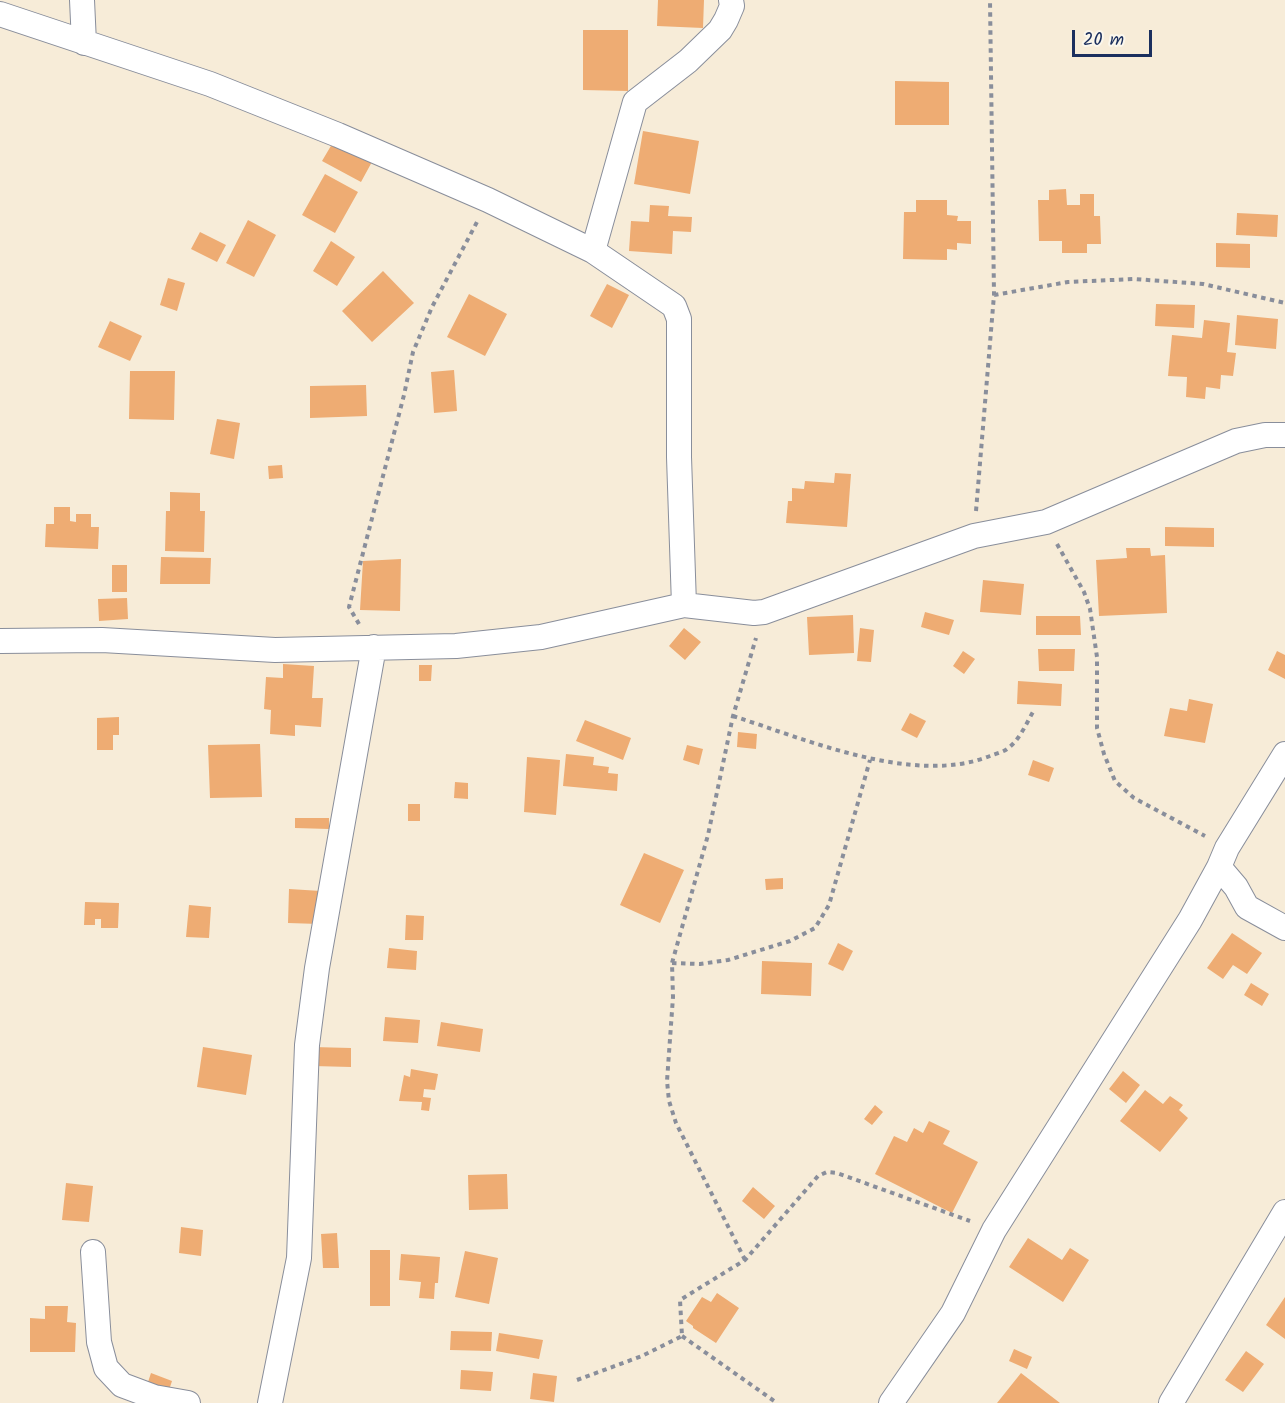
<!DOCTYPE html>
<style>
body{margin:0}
#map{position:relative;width:1285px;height:1403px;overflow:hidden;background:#f7ecd8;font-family:Kalam,sans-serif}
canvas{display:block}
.scale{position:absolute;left:1072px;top:30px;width:80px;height:27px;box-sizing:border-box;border:3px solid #1b2f5e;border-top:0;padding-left:8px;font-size:18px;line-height:21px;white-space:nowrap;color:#1b2f5e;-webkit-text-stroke:4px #fbf7ec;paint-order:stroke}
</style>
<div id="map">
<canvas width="1285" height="1403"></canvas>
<div class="scale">20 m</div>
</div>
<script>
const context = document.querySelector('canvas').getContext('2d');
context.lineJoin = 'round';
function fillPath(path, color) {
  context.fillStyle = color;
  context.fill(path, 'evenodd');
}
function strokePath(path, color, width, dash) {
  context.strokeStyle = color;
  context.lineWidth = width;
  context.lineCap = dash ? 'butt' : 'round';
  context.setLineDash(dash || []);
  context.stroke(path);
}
fillPath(new Path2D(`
 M 658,0 L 704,0 L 703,28 L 657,26 Z
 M 583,30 L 628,30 L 628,91 L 583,90 Z
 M 895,81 L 949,82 L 949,125 L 895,125 Z
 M 643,131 L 699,141 L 690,194 L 634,184 Z
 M 335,139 L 373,160 L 361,182 L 322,161 Z
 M 325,174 L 358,192 L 335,233 L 302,215 Z
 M 1066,189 L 1067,205 L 1080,205 L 1080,194 L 1094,194 L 1094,216 L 1100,216 L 1101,244 L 1087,244 L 1087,253 L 1062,253 L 1062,241 L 1039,241 L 1038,200 L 1049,200 L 1049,190 Z
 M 916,200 L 947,200 L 947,215 L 958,216 L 957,221 L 971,221 L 971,244 L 957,243 L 957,250 L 947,249 L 947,260 L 903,259 L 904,212 L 916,212 Z
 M 650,205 L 669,206 L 668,216 L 692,217 L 691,232 L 673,231 L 672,254 L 629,251 L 631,221 L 649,222 Z
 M 1237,213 L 1278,215 L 1277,237 L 1236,235 Z
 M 248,220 L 276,235 L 254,277 L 226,263 Z
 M 200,232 L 226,245 L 217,262 L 191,249 Z
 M 331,241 L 355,257 L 337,286 L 313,271 Z
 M 1216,243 L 1250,244 L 1250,268 L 1216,267 Z
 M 383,271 L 414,303 L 372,342 L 342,311 Z
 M 168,278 L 185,283 L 177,311 L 160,305 Z
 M 607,284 L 629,295 L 612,328 L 590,316 Z
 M 469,294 L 507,314 L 485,356 L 447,337 Z
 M 1156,304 L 1195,305 L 1194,328 L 1155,326 Z
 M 1237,315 L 1278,319 L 1276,349 L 1235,345 Z
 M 1204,320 L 1230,323 L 1227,352 L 1236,353 L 1233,376 L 1221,375 L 1220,389 L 1206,387 L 1205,399 L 1186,397 L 1187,377 L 1168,376 L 1172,335 L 1202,338 Z
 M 110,321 L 142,336 L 130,361 L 98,347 Z
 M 454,370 L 457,411 L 434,413 L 431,372 Z
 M 130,371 L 175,371 L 174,420 L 129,419 Z
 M 366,385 L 367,416 L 310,418 L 310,386 Z
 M 217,419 L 240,423 L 234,459 L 210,454 Z
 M 282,465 L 283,478 L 269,479 L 268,466 Z
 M 835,473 L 851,474 L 847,527 L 786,523 L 788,501 L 792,501 L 792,488 L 804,489 L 805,481 L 834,483 Z
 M 170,492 L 200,493 L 200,511 L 205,511 L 204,552 L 165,551 L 166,511 L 170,511 Z
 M 54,507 L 70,507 L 70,521 L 76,522 L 76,514 L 91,514 L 91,527 L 99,527 L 98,549 L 45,547 L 46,524 L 54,524 Z
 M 1165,527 L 1214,528 L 1214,547 L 1165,546 Z
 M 1126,548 L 1150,548 L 1151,556 L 1165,555 L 1167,613 L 1099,616 L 1096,560 L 1127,558 Z
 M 161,557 L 211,558 L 210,584 L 160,584 Z
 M 401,559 L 400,611 L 360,610 L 363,561 Z
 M 112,565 L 127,565 L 127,592 L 112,592 Z
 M 983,580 L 1024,584 L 1021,615 L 980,612 Z
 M 127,598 L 128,619 L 99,621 L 98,599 Z
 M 925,612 L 954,620 L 949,635 L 921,627 Z
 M 853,615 L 854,653 L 809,655 L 807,617 Z
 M 1036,616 L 1080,616 L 1081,635 L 1036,635 Z
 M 684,628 L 701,642 L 685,660 L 669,646 Z
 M 860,628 L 874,630 L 871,662 L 857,661 Z
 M 1038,649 L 1075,649 L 1074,671 L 1039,671 Z
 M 963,651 L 975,659 L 964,674 L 953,666 Z
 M 1277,651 L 1285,655 L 1285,679 L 1268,670 Z
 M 283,664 L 314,666 L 312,698 L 323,698 L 321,727 L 295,725 L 295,736 L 270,734 L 271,710 L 264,709 L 266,677 L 283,678 Z
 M 419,665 L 432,665 L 431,681 L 419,681 Z
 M 1018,681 L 1062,684 L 1061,706 L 1017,704 Z
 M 1189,699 L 1213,704 L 1205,743 L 1164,736 L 1170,708 L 1187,711 Z
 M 910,713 L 926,721 L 917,738 L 901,730 Z
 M 119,717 L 119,735 L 113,735 L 113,750 L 97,750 L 97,718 Z
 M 585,720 L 631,738 L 623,760 L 576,741 Z
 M 738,732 L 757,734 L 756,749 L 737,747 Z
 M 260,744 L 262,797 L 210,798 L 208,745 Z
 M 687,745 L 703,749 L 699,765 L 683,760 Z
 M 566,754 L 594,757 L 593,765 L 609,767 L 608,773 L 618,774 L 617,791 L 563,786 Z
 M 527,757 L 560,760 L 556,815 L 524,812 Z
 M 1033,760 L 1054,768 L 1049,782 L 1028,775 Z
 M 455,782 L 468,783 L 468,799 L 454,798 Z
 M 408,804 L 420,804 L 420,821 L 408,821 Z
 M 295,818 L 329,818 L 329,829 L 295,828 Z
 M 644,853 L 684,870 L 660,923 L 620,905 Z
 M 783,878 L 783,889 L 766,890 L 765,879 Z
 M 289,889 L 321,891 L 319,924 L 288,923 Z
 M 85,902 L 119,903 L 118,928 L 101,928 L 101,919 L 95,919 L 95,925 L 84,925 Z
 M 189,905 L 211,907 L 209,938 L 186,937 Z
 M 406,915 L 424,916 L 423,940 L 405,940 Z
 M 1232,933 L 1262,953 L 1247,974 L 1233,965 L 1223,979 L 1207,968 Z
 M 838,943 L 853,951 L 843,971 L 828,964 Z
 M 389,948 L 417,951 L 416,970 L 387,968 Z
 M 762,961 L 812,963 L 811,996 L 761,994 Z
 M 1251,983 L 1269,994 L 1262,1006 L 1244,995 Z
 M 385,1017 L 420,1020 L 418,1043 L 383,1041 Z
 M 441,1022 L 483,1029 L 480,1052 L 437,1046 Z
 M 203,1047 L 252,1055 L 246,1095 L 197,1087 Z
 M 313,1047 L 351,1048 L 351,1067 L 313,1066 Z
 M 411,1069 L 438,1074 L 435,1090 L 424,1089 L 423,1097 L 431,1098 L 429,1111 L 421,1110 L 422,1102 L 399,1101 L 404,1075 L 410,1077 Z
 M 1123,1071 L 1140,1085 L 1126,1103 L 1109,1089 Z
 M 1145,1090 L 1163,1104 L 1170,1096 L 1183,1105 L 1179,1110 L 1188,1118 L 1160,1152 L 1120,1121 Z
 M 875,1105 L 883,1112 L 872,1125 L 864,1119 Z
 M 929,1121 L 950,1131 L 943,1144 L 978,1162 L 952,1213 L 875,1174 L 894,1136 L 907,1142 L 914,1128 L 923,1133 Z
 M 507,1174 L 508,1209 L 469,1210 L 468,1175 Z
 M 66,1183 L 93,1186 L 89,1222 L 62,1220 Z
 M 753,1187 L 775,1206 L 764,1219 L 742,1201 Z
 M 181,1227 L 203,1230 L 201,1256 L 179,1253 Z
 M 337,1233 L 339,1268 L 323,1268 L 321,1234 Z
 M 1028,1238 L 1062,1260 L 1070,1248 L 1089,1260 L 1063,1302 L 1009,1267 Z
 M 370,1250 L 390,1250 L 390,1306 L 370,1306 Z
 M 465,1251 L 498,1258 L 489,1304 L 455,1297 Z
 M 401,1254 L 440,1257 L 438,1283 L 435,1283 L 434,1299 L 419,1298 L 421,1282 L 399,1280 Z
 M 717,1293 L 739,1308 L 716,1343 L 693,1328 L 693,1326 L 686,1321 L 702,1297 L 711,1302 Z
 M 1285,1297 L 1285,1339 L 1266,1325 Z
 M 45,1306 L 68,1306 L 67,1322 L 76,1323 L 75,1352 L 30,1352 L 30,1318 L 45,1319 Z
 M 451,1331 L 492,1332 L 491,1351 L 450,1350 Z
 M 499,1333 L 543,1340 L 539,1359 L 496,1351 Z
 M 1014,1349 L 1032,1357 L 1027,1369 L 1009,1361 Z
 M 1246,1351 L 1264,1364 L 1243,1392 L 1225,1380 Z
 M 461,1370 L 493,1372 L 491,1391 L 460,1389 Z
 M 151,1373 L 172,1381 L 168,1393 L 147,1385 Z
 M 533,1373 L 557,1376 L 554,1402 L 530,1399 Z
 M 1021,1373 L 1060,1403 L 997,1403 Z`), '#eeac73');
const minor = new Path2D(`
 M 82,0 L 84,43
 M 0,14 L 210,84 L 338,135 L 488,200 L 593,251 L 674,306 L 679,319 L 679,457 L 684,605
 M 593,251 L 635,102 L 688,61 L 720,30 L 726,20 L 732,6 L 731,0
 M 0,641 L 102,640 L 275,650 L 456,646 L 541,637 L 684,605 L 754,613 L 764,612 L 974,536 L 1046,522 L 1236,441 L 1265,435 L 1285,435
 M 1219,867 L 1236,887 L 1247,907 L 1285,928
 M 93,1252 L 99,1342 L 106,1368 L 122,1385 L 154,1397 L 188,1403
 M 270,1403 L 299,1258 L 307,1045 L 317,968 L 374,647
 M 891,1403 L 953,1313 L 994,1230 L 1190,920 L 1219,867 L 1227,848 L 1285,754
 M 1171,1403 L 1285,1212`);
strokePath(minor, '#898e9b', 26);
strokePath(new Path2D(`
 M 994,295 L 1068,282 L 1134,279 L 1203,284 L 1285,303
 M 976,511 L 994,295 L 990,0
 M 1057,544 L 1084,592 L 1090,609 L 1097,657 L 1097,728 L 1104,754 L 1115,781 L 1134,798 L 1205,836
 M 359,624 L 349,607 L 404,395 L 413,352 L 432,307 L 477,222
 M 733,716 C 808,740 914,786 990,756 C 995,754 1003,752 1007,749 C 1019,741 1026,724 1033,712
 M 672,963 L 700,964 L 728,960 L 790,941 L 815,928 L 829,905 L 870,760
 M 745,1260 L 676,1123 L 669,1101 L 667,1081 L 673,997 L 672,963 L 708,835 L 733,716 L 756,638
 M 682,1336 L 777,1403
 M 577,1380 L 642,1356 L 682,1336 L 680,1300 L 745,1260 L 818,1176 L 827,1172 L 837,1173 L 970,1221`), '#898e9b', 4, [4.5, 4.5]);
strokePath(minor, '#fff', 24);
</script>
